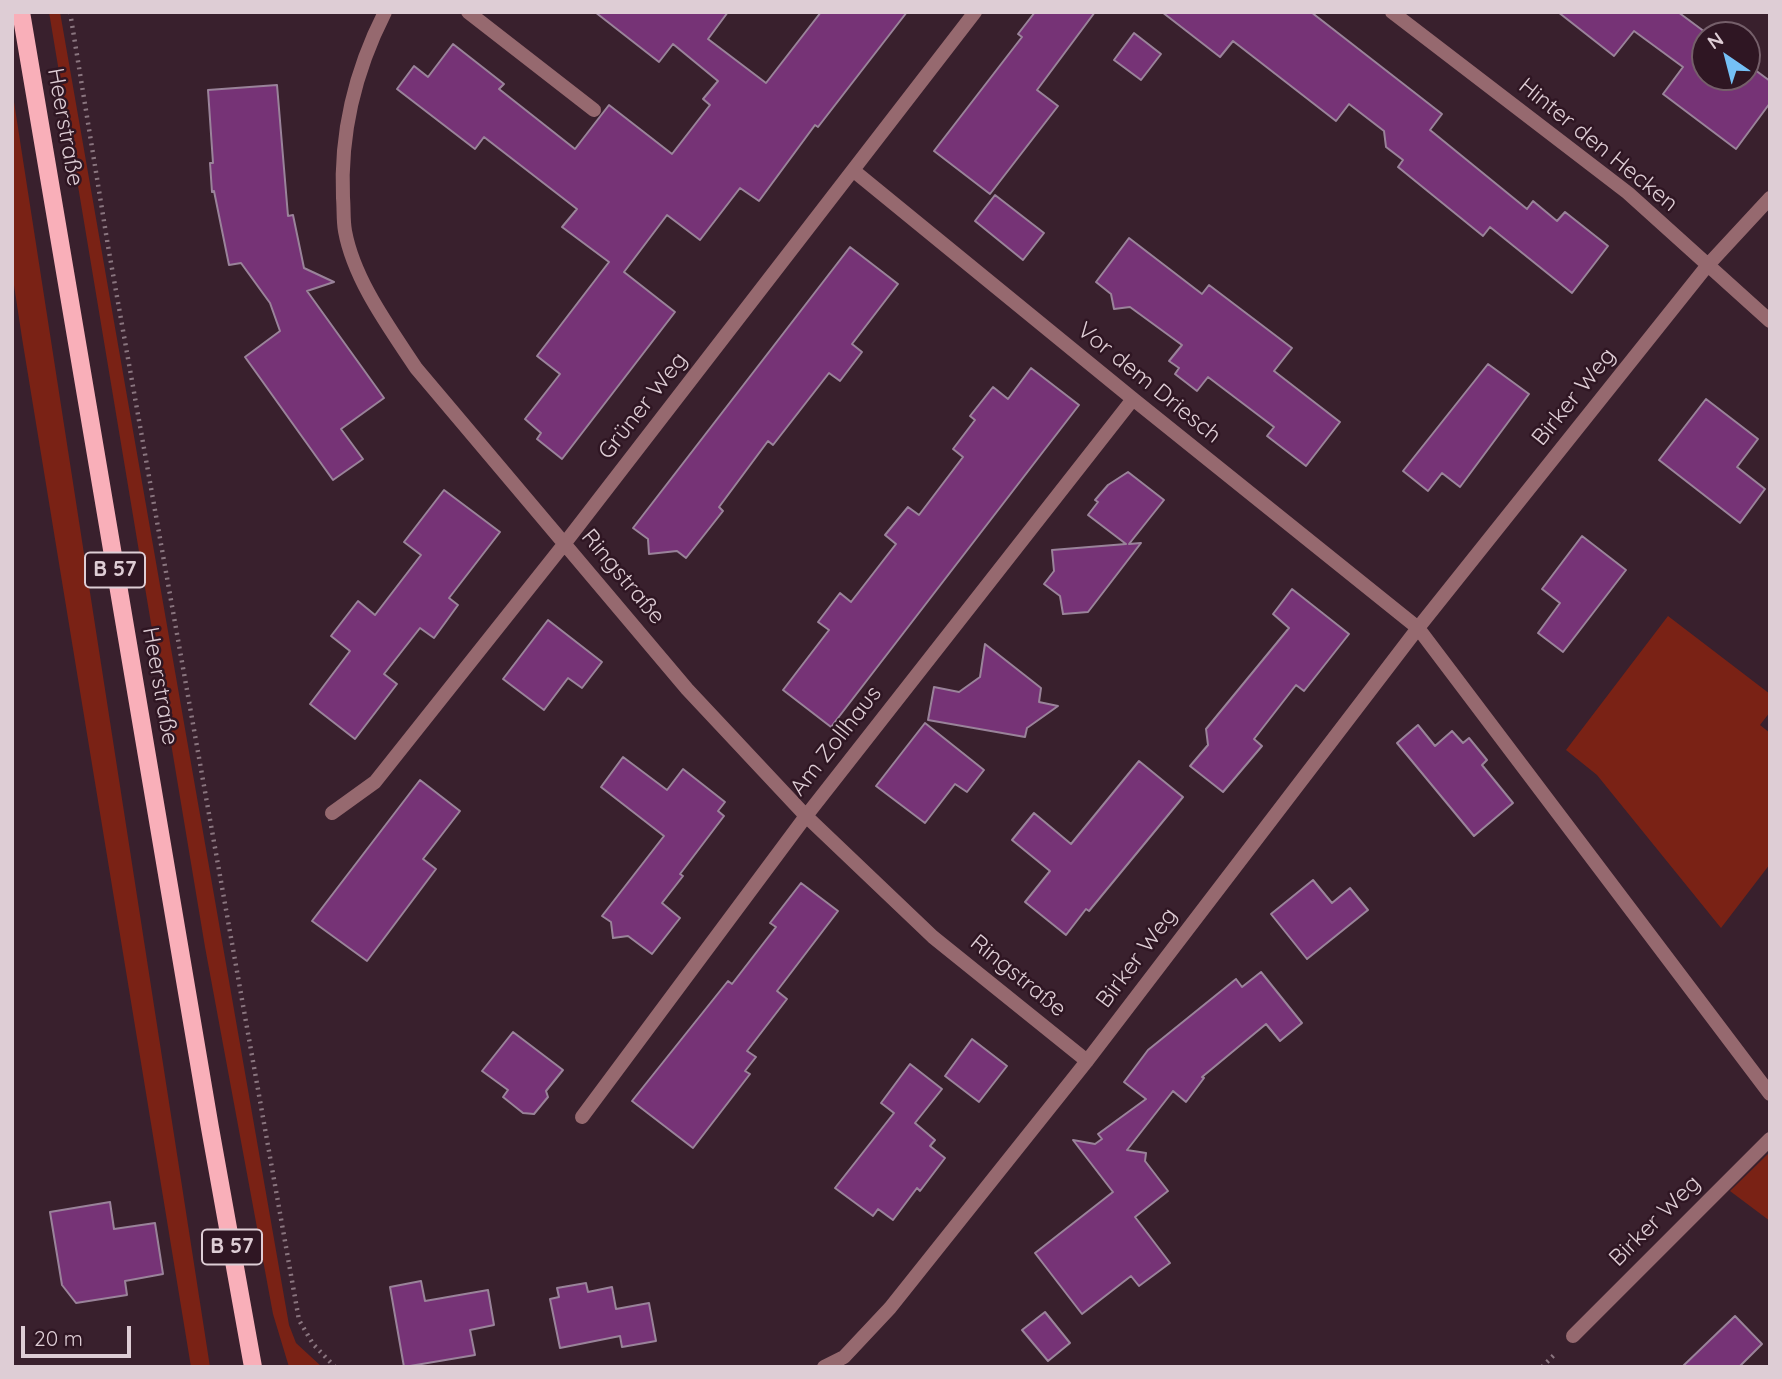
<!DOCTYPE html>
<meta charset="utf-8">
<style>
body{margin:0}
#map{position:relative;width:1782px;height:1379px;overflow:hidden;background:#39202d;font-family:Quicksand,sans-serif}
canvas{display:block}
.frame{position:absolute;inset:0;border:14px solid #decdd5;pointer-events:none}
.north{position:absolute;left:1691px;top:21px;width:70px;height:70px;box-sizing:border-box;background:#2f1623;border:2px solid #755f6a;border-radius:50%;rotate:325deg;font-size:19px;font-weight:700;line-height:28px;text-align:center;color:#decdd5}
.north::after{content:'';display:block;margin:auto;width:24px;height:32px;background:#75c0f6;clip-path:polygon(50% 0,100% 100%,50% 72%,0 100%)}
.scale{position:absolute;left:21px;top:1326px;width:110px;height:32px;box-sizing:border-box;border:4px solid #decdd5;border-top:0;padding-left:9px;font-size:21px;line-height:24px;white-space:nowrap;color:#decdd5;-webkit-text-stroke:5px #2f1623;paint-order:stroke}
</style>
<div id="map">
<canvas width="1782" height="1379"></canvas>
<div class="frame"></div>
<div class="north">N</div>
<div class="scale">20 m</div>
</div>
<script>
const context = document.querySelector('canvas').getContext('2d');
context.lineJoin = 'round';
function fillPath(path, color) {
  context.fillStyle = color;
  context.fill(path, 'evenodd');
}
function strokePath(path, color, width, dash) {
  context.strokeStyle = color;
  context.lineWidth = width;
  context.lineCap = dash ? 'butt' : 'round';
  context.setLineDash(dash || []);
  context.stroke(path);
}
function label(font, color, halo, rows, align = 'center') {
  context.font = font + ' Quicksand,sans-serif';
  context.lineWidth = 5;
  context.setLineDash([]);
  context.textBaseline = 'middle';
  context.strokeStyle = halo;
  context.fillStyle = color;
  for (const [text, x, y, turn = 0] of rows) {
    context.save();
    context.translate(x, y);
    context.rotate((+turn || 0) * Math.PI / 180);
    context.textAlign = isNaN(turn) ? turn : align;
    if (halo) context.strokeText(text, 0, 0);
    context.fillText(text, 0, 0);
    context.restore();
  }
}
fillPath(new Path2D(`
 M 49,12 L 60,12 L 289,1325 L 296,1343 L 322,1367 L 289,1367 L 273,1314 L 205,947 Z
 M 12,89 L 210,1367 L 191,1367 L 22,338 L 12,272 Z
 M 1668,616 L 1770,694 L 1770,712 L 1760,725 L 1770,733 L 1770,864 L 1721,928 L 1597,775 L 1566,750 Z
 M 1770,1152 L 1770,1221 L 1730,1191 Z`), '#7a2215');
const building = new Path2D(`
 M 595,12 L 728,12 L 708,39 L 766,83 L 821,12 L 907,12 L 818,127 L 815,125 L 759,201 L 740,188 L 700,240 L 667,215 L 624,272 L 675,312 L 562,459 L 537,439 L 541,433 L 525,419 L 560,374 L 537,356 L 609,262 L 562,227 L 577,209 L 484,137 L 475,149 L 397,89 L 414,66 L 428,77 L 453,44 L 504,84 L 499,89 L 575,149 L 609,105 L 672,154 L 710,105 L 703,99 L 718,81 L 673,44 L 659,62 Z
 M 1035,12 L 1095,12 L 1037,90 L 1058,106 L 990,194 L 934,151 L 1022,37 L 1018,34 Z
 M 1162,12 L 1311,12 L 1442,114 L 1430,130 L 1527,209 L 1533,201 L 1557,221 L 1565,212 L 1608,246 L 1572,293 L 1490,227 L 1483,236 L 1398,167 L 1403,160 L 1386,147 L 1384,131 L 1349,104 L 1336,121 L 1233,41 L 1220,57 Z
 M 1558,12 L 1678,12 L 1709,35 L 1705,35 L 1705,77 L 1747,77 L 1747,64 L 1770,81 L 1770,103 L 1736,149 L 1663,94 L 1683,67 L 1634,31 L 1614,56 Z
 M 1134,33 L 1161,54 L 1141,80 L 1114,60 Z
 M 277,85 L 288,216 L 293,215 L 304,268 L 334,282 L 307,291 L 384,398 L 341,429 L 363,459 L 333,480 L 245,357 L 280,331 L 270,303 L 241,263 L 229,265 L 214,191 L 212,192 L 210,163 L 213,163 L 208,90 Z
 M 995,195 L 1044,233 L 1023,260 L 975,221 Z
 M 1129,238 L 1202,294 L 1209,285 L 1292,348 L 1274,371 L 1340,422 L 1306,466 L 1267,436 L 1274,427 L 1208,377 L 1197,391 L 1175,374 L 1179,368 L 1169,361 L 1182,345 L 1130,307 L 1114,309 L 1111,294 L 1096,282 Z
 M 850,247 L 898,284 L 852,344 L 862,352 L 840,381 L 829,373 L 773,445 L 768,441 L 719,507 L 723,511 L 686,558 L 677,551 L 649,554 L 648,539 L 633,528 Z
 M 1488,364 L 1529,394 L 1460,487 L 1442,473 L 1428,491 L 1403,471 Z
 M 1031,368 L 1079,405 L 831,727 L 783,690 L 829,630 L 818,622 L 840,593 L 851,602 L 896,544 L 885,535 L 908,507 L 919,515 L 963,457 L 953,449 L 975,420 L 970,416 L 993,387 L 1008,399 Z
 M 1706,399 L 1758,439 L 1737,467 L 1765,489 L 1740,523 L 1659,460 Z
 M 1128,472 L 1164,500 L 1129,544 L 1141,543 L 1088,612 L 1063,614 L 1060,596 L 1044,584 L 1054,571 L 1052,550 L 1126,544 L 1088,515 L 1098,502 L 1095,500 L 1108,485 Z
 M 444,490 L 500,532 L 449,598 L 458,605 L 434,638 L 420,628 L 384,674 L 397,684 L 355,739 L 310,704 L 350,651 L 331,636 L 358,601 L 375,615 L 421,555 L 404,542 Z
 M 1582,536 L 1626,570 L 1563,652 L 1538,633 L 1560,603 L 1542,589 Z
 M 1292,589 L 1349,634 L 1304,691 L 1296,685 L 1254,739 L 1262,746 L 1223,792 L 1190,766 L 1208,745 L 1206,729 L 1289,628 L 1273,614 Z
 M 548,620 L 602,662 L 582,688 L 568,678 L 544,710 L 503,679 Z
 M 985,644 L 1041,688 L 1039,702 L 1058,706 L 1027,728 L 1025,737 L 928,720 L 934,687 L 959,692 L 980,677 Z
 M 925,723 L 984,770 L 967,792 L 955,784 L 925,823 L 876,786 Z
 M 1418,725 L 1435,746 L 1452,731 L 1463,743 L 1469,738 L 1487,760 L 1482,765 L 1513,803 L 1474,836 L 1397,743 Z
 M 623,757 L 667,790 L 683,769 L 725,802 L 718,811 L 724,816 L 680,874 L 683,876 L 662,903 L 680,918 L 652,954 L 628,936 L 613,938 L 611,922 L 602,916 L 664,836 L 601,787 Z
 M 1139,761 L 1183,797 L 1089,911 L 1086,909 L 1066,935 L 1025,902 L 1050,871 L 1012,840 L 1034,813 L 1071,844 Z
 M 420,780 L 460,811 L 423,859 L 436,869 L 367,961 L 312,921 Z
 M 1313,880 L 1332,903 L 1350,888 L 1368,910 L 1307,959 L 1271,914 Z
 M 801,883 L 838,911 L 777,991 L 787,999 L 747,1051 L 756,1057 L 745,1071 L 750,1074 L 693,1148 L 632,1101 L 728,981 L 732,984 L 776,927 L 770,923 Z
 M 1261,972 L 1302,1023 L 1280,1041 L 1266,1024 L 1202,1077 L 1204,1078 L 1186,1102 L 1173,1091 L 1127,1150 L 1146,1153 L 1145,1161 L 1168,1191 L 1135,1217 L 1170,1263 L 1139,1286 L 1131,1276 L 1082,1314 L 1035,1253 L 1113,1192 L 1073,1140 L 1095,1144 L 1102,1139 L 1098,1134 L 1146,1099 L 1124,1082 L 1148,1050 L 1236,979 L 1242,987 Z
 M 513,1032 L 563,1070 L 546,1091 L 548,1097 L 534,1114 L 523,1113 L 503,1097 L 508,1090 L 482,1071 Z
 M 972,1039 L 1007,1066 L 979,1102 L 945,1076 Z
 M 910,1064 L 942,1089 L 915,1123 L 935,1140 L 930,1146 L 945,1158 L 920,1191 L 917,1188 L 893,1220 L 878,1209 L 873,1216 L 835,1188 L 894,1113 L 881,1103 Z
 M 110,1202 L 114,1229 L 155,1223 L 163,1274 L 125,1281 L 127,1295 L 76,1303 L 62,1285 L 50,1212 Z
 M 421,1281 L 425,1301 L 488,1290 L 494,1325 L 470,1330 L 475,1355 L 404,1367 L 390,1287 Z
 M 586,1283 L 588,1292 L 612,1287 L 616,1309 L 649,1303 L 656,1341 L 622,1347 L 620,1336 L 560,1348 L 550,1299 L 559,1297 L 557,1288 Z
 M 1045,1312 L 1070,1343 L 1048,1361 L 1022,1330 Z
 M 1735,1316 L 1762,1344 L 1739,1367 L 1682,1367 Z`);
fillPath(building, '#763376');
strokePath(building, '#9a839a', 2);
strokePath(new Path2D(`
 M 70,12 L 108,246 L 299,1320 L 313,1344 L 335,1367
 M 1542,1367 L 1556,1353`), '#8a757f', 4.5, [2, 5]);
strokePath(new Path2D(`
 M 385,12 C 355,71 340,132 343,198 C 344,209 343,220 345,231 C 354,280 389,327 416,368 L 687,689 L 806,816 L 933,937 L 1087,1061
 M 468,12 L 594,110
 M 1392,12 L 1628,193 L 1770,321
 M 854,171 L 1133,399 L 1418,628 L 1770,1094
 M 332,813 L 375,782 L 565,543 L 975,12
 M 582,1117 L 806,816 L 1133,399
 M 1573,1336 L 1770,1139
 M 824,1367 L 844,1357 L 890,1308 L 1087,1061 L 1418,628 L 1707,266 L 1770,198`), '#96696f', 14);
strokePath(new Path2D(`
 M 21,12 L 210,1128 L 253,1367`), '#f9afb9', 18);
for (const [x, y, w] of [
 [115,570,60],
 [232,1247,60]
]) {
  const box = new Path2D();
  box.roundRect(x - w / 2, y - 17.5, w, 35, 5);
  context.fillStyle = '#2f1623';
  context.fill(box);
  strokePath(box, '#decdd5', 2);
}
label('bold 21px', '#decdd5', null, [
 ["B 57",115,570],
 ["B 57",232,1247]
]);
label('23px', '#decdd5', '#2f1623', [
 ["Heerstraße",65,127,80],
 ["Hinter den Hecken",1598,145,39],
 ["Vor dem Driesch",1149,383,39],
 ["Birker Weg",1574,397,-51],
 ["Grüner Weg",643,406,-52],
 ["Ringstraße",623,577,50],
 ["Heerstraße",160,686,80],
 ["Am Zollhaus",836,741,-52],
 ["Birker Weg",1137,958,-53],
 ["Ringstraße",1018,976,39],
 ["Birker Weg",1655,1221,-45]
]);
</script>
